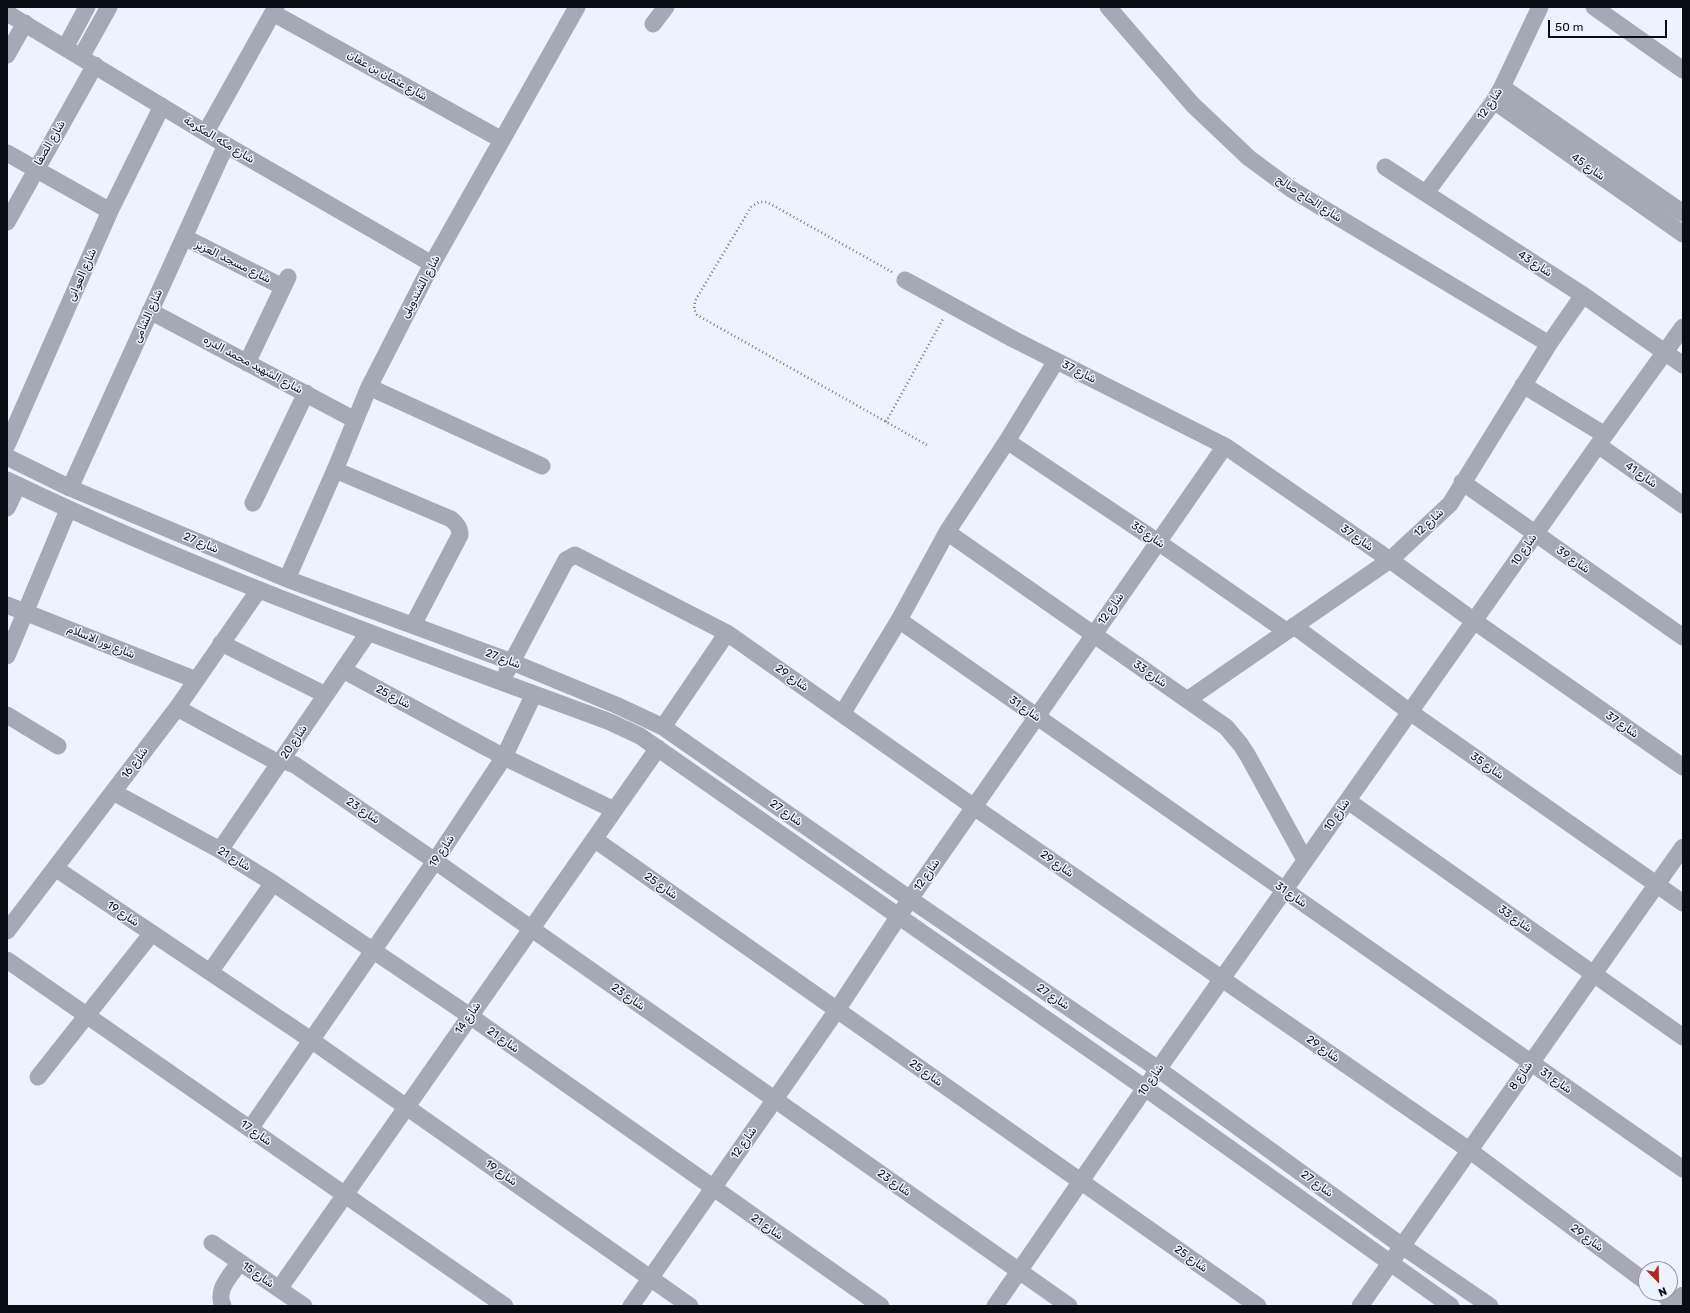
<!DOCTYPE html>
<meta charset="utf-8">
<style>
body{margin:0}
#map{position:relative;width:1690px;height:1313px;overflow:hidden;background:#edf2fe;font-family:Rubik,sans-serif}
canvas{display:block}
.frame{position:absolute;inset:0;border:8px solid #080c15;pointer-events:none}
.north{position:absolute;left:1638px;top:1261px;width:40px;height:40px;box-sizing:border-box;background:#edf2fe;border:1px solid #9196a1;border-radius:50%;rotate:157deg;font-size:11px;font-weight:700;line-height:16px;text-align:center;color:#080c15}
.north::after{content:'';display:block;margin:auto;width:14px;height:18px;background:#b52815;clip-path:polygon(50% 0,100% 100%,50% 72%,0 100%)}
.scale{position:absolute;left:1548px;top:20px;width:119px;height:18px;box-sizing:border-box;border:2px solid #080c15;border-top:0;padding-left:5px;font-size:12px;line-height:14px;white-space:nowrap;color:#080c15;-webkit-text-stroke:3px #edf2fe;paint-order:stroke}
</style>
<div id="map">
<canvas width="1690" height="1313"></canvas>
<div class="frame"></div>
<div class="north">N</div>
<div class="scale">50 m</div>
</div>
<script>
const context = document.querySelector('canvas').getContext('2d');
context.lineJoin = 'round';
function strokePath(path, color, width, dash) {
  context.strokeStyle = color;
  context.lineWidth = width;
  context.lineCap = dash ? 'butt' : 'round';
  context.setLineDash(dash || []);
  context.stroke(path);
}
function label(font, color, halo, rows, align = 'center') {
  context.font = font + ' Rubik,"Noto Naskh Arabic",sans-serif';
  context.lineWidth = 3;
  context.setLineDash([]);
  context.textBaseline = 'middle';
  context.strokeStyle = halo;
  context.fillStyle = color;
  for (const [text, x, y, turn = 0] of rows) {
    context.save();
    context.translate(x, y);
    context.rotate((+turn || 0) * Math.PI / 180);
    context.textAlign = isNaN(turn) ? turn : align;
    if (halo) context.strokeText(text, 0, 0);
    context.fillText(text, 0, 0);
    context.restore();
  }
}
strokePath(new Path2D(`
 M 892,272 L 767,202 L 759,202 L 751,207 L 695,301 L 694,309 L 697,315 L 927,445
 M 886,422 L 943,319`), '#717580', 2.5, [1, 3]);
strokePath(new Path2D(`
 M 1108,7 L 1193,105 L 1249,158 L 1291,189 L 1549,344
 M 1594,7 L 1683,70
 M 7,13 L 226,145 L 432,264
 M 273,13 L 502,140
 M 653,24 L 666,7
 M 65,48 L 87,7
 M 7,55 L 25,23
 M 81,57 L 109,7
 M 1502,87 L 1683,213
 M 1494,101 L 1683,234
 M 206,132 L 276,7
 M 7,153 L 110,211
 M 1385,167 L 1583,295 L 1683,365
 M 1426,193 L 1494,101 L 1502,87 L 1540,7
 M 7,222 L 95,65
 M 184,237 L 283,287
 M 905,280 L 1013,339 L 1225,446 L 1390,560 L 1474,621 L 1683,767
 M 150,311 L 355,420
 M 247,363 L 288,277
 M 1523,385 L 1605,435
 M 369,387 L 542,466
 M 1007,441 L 1158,542 L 1286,631
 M 7,445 L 110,211 L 162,106
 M 1598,445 L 1683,505
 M 7,457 L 70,488 L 287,579 L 512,662 L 616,705 L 663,727 L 910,899 L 1158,1069 L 1402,1246 L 1490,1306
 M 335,470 L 451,519 C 457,524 460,528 460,535 L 413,625
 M 7,480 C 202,574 407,647 610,722 L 640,736 L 1145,1088 L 1451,1306
 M 1462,482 L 1683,637
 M 70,488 L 226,145
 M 253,503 L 306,393
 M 7,508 L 18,485
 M 947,532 L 1226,727 L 1241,745 L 1248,756 L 1305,860
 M 287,579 L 335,470 L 369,387 L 432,264 L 577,7
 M 7,605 L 196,680
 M 899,620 L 1683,1169
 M 1294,626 L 1410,712 L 1683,903
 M 221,643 L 326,695
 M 7,656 L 68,510
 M 343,670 L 504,757 L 614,810
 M 507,671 L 566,560 L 575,555 L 727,633 L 974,807 L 1469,1150 L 1646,1282
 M 1187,700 L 1390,560 L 1450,504 L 1549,344 L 1583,295
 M 177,708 L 275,761 L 282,760 L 295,765 L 435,861 L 1069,1306
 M 842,714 L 899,620 L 947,532 L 1007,441 L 1056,361
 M 7,715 L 58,746
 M 663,727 L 727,633
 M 113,792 L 220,850 L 273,883 L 470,1016 L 881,1306
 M 1348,801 L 1683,1037
 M 594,839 L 1258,1306
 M 220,850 L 368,633
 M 55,868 L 311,1040 L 690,1306
 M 7,931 L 177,708 L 258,591
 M 7,960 L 505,1306
 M 210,972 L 273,883
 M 38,1077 L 152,933
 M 250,1129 L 435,861 L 504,757 L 534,694
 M 212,1243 L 304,1306
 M 279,1289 L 658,748
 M 1661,1293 L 1673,1302
 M 223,1306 C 215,1290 231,1275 240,1262
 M 631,1306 L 837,1010 L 910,899 L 1225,446
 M 995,1306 L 1145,1088 L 1605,435 L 1683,327
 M 1360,1306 L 1683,847
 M 1669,1306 L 1683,1295`), '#a4a9b5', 17);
label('11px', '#080c15', '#edf2fe', [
 ["شارع عثمان بن عفان",387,76,29],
 ["شارع 12",1490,104,-56],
 ["شارع مكه المكرمة",219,140,31],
 ["شارع الصفا",50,143,-60],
 ["شارع 45",1588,167,35],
 ["شارع الحاج صالح",1309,199,33],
 ["شارع مسجد العزيز",233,262,26],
 ["شارع 43",1535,264,33],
 ["شارع العوانى",82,275,-66],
 ["شارع الشندويلى",421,287,-62],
 ["شارع الشامى",148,316,-66],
 ["شارع الشهيد محمد الدره",253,365,28],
 ["شارع 37",1079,372,27],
 ["شارع 41",1641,475,35],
 ["شارع 12",1429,523,-43],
 ["شارع 35",1148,535,34],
 ["شارع 37",1357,538,35],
 ["شارع 27",201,543,23],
 ["شارع 10",1524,550,-55],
 ["شارع 39",1573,560,35],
 ["شارع 12",1111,609,-55],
 ["شارع نور الاسلام",101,642,22],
 ["شارع 27",503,659,21],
 ["شارع 33",1150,674,35],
 ["شارع 29",792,678,35],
 ["شارع 25",393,697,28],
 ["شارع 31",1025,709,35],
 ["شارع 37",1622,725,35],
 ["شارع 20",294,742,-56],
 ["شارع 16",135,763,-53],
 ["شارع 35",1487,766,35],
 ["شارع 23",363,811,34],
 ["شارع 27",786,813,35],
 ["شارع 10",1337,815,-55],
 ["شارع 19",442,851,-56],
 ["شارع 21",234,859,31],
 ["شارع 29",1057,864,35],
 ["شارع 12",927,875,-55],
 ["شارع 25",661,886,35],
 ["شارع 31",1291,895,35],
 ["شارع 19",123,914,34],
 ["شارع 33",1515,919,35],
 ["شارع 23",628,997,35],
 ["شارع 27",1053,997,34],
 ["شارع 14",468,1018,-55],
 ["شارع 21",503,1040,35],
 ["شارع 29",1323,1049,35],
 ["شارع 25",926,1073,35],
 ["شارع 8",1521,1076,-55],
 ["شارع 10",1151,1080,-55],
 ["شارع 31",1556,1081,35],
 ["شارع 17",256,1133,35],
 ["شارع 12",744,1143,-55],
 ["شارع 19",501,1173,35],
 ["شارع 23",894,1183,35],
 ["شارع 27",1317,1184,36],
 ["شارع 21",767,1227,35],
 ["شارع 29",1587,1238,37],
 ["شارع 25",1191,1259,35],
 ["شارع 15",258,1275,35]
]);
</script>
